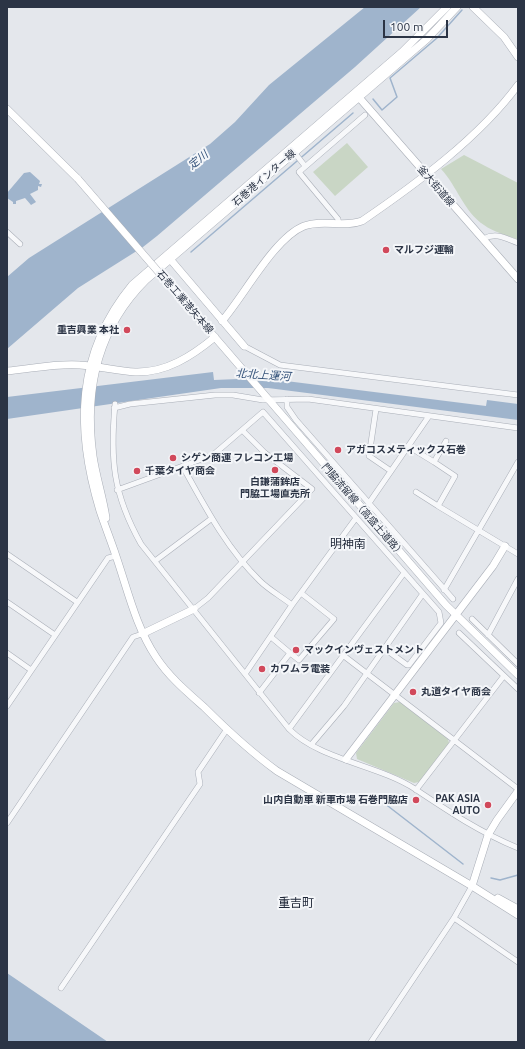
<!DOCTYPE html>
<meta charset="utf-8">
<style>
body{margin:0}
#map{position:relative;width:525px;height:1049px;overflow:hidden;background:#e4e7ec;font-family:Ubuntu,sans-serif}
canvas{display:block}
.frame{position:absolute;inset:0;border:8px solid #2b3445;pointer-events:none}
.scale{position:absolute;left:383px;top:20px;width:65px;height:18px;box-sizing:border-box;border:2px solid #2b3445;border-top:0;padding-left:5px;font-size:12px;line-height:14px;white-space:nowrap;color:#2b3445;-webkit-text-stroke:3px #f4f6f9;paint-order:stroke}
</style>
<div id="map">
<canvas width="525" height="1049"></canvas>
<div class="frame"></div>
<div class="scale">100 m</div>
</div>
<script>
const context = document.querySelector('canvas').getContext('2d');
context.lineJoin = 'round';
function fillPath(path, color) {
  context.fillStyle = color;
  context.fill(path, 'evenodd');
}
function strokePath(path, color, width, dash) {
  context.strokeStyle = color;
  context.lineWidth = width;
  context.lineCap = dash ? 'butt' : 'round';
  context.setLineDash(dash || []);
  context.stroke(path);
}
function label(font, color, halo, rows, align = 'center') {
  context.font = font + ' Ubuntu,"Noto Sans JP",sans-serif';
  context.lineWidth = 4;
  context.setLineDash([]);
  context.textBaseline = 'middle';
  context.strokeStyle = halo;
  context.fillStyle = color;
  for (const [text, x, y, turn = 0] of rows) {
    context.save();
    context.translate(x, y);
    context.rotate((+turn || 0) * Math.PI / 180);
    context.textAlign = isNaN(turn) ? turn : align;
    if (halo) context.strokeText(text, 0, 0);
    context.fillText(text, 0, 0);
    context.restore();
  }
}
fillPath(new Path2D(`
 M 347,143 L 368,167 L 335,196 L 313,172 Z
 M 464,155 L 518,183 L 518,240 C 507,235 493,232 484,225 C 464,212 457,186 441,169 Z
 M 400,702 L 448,739 L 449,743 L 419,782 L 414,783 L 357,759 L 356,753 L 394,703 Z`), '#c9d6c5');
fillPath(new Path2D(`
 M 365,7 L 421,7 L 355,67 L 157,236 L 143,247 L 78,288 L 7,349 L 7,277 L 29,258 L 210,144 L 235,122 L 269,85 Z
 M 30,172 L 40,181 L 39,184 L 42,184 L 41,187 L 38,186 L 38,190 L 30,194 L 36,202 L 31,205 L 25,198 L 16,201 L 16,204 L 13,204 L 13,202 L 7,198 L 7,193 L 24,173 Z
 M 213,372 L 214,380 L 262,378 L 486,406 L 487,400 L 518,404 L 518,420 L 268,388 L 221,388 L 7,419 L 7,397 Z
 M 7,973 L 108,1042 L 7,1042 Z`), '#9fb4cc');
strokePath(new Path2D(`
 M 373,99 L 382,110 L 397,97 L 390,78 L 437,38 L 462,10
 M 191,252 L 353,113
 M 384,803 L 463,864
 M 491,878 L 500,880 L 518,875`), '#9fb4cc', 1.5);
const street = new Path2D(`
 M 294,152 L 305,166
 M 339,224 L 338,219 L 299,172 L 365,115
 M 7,232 L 20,244
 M 483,239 C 496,232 505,238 518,243
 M 244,346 L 280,365 L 518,395
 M 287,399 L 287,407 L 296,420 L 453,599
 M 115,404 C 110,460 113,494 141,544 L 289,729 C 320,760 378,765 415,789 C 448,811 481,833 518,848
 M 114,408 L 130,404 L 215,395 L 233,395 L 263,400 L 308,399 L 518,428
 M 376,409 L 369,456 L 391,471
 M 408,446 L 434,462 L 446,441
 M 183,467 C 205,507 227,549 260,581 C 269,590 282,597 292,605
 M 117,490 L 213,455 L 263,412 L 439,612 L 441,623 L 409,665 L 407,665 L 385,649
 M 416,492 L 438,506 L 455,476 L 434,462
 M 369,503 L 429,416
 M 438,506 L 518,554
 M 7,554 L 77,602
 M 155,561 L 211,519
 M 444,590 L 518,462
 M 7,602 L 55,635
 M 194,609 L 208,598 L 312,489 L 265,453 L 242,430
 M 472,619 L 518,664
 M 459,633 L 518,689
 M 488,635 L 518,579
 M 271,637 L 290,653
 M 7,653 L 31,670
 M 344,656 L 518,789
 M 245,674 L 292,605 L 356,518
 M 259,693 L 290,653 L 299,660 L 334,619 L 301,593
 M 7,706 L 108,558 L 116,556
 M 289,729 L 404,573
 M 311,745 L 344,706 L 422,595
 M 416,790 L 503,677
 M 7,823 L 133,637 L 142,634
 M 454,918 L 518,962
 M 61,988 L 200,784 L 198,772 L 227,729
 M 371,1042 L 454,918 L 472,886`);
const secondary = new Path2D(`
 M 447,7 L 402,52 L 132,285 C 76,353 75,429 100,511 C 105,526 111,541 116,556 C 128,591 136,627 156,657 C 169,677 187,692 204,707 C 227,730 251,752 277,771 L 472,886 L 518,915
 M 473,7 L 504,37 L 518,57
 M 356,94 L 518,279
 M 7,109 L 78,179
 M 170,259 L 244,346
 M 162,276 L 446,605 L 518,675
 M 222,321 C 244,296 274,238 304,226 C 323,219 344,228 362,221 C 416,184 479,138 518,85
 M 7,371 C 31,369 56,363 80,365 C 99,366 117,371 135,372 C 166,373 192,356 215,337
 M 106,518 C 103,497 96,477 93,456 C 84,390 98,328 146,280 L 427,39 L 457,7
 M 142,634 L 194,609
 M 346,759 L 493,566 L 505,546
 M 472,886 L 488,835 L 497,820 L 518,791
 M 498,898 L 518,909`);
strokePath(street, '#a9aeb7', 6);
strokePath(secondary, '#a9aeb7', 8);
strokePath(street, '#f7f8fa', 5);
strokePath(secondary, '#fff', 7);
const secondaryBridge = new Path2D(`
 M 78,179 L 162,276`);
strokePath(secondaryBridge, '#a9aeb7', 8, []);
strokePath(secondaryBridge, '#fff', 7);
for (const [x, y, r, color] of [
 [386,250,4,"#d1495b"],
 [127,330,4,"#d1495b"],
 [338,450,4,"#d1495b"],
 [173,458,4,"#d1495b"],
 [275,470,4,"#d1495b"],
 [137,471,4,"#d1495b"],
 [296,650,4,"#d1495b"],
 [262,669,4,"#d1495b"],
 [413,692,4,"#d1495b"],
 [416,800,4,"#d1495b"],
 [488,805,4,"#d1495b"]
]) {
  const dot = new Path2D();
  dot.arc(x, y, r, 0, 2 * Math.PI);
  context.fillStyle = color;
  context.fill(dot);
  strokePath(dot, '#f4f6f9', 1.5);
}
label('10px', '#2b3445', '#f4f6f9', [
 ["石巻港インター線",264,178,-41],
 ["釜大街道線",436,186,49],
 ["石巻工業港矢本線",185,302,49],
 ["門脇流留線（高盛土道路）",363,510,49]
]);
label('bold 10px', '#2b3445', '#f4f6f9', [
 ["マルフジ運輸",394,250],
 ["重吉興業 本社",119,330,"right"],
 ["アガコスメティックス石巻",346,450],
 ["シゲン商運 フレコン工場",181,458],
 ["千葉タイヤ商会",145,471],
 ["白謙蒲鉾店",275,482,"center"],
 ["門脇工場直売所",275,494,"center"],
 ["マックインヴェストメント",304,650],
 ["カワムラ電装",270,669],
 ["丸道タイヤ商会",421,692],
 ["PAK ASIA",480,799,"right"],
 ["AUTO",480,811,"right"],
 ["山内自動車 新車市場 石巻門脇店",408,800,"right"]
], 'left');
label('italic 11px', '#34527a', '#f4f6f9', [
 ["定川",198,160,-39],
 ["北北上運河",263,375,4]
]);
label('12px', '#1d2536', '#f4f6f9', [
 ["明神南",348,544],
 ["重吉町",296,903]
]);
</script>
